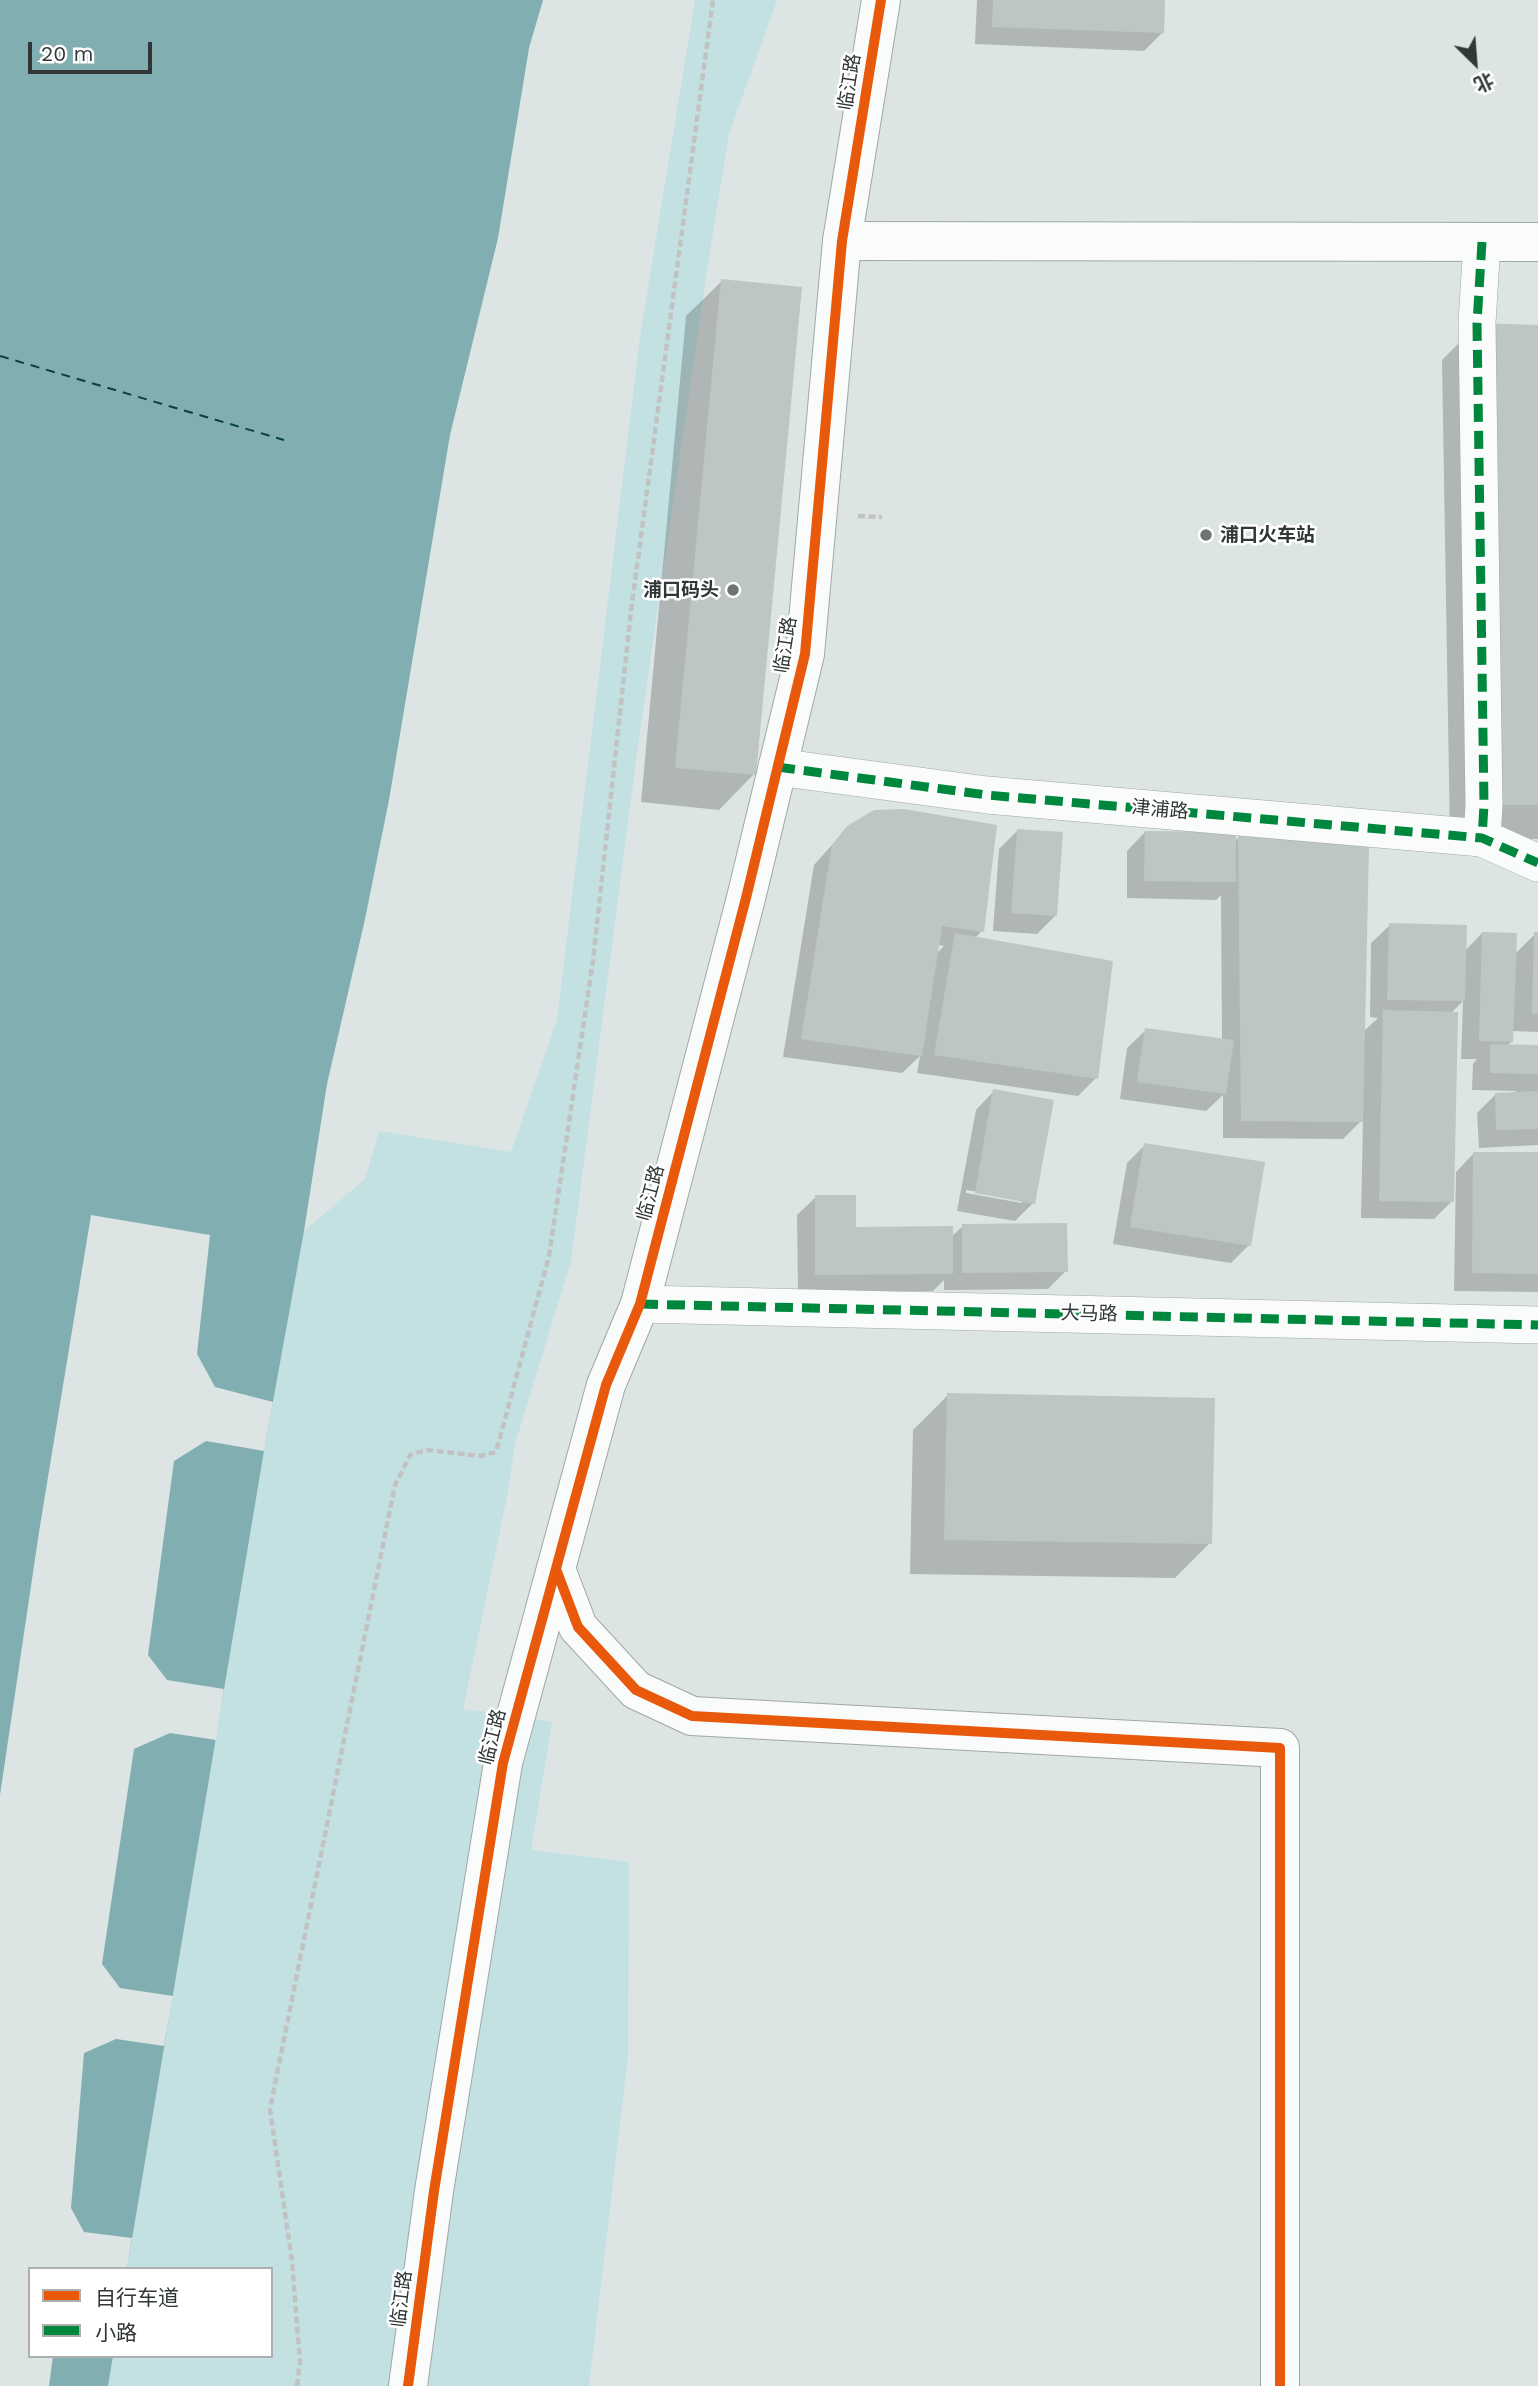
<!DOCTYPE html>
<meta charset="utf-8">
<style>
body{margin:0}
#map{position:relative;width:1538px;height:2386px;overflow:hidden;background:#dce4e4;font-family:"Work Sans","Noto Sans SC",sans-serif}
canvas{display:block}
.legend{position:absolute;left:28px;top:2267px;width:245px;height:91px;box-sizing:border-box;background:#fff;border:2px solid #adafaf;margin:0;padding:9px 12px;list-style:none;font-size:21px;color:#313737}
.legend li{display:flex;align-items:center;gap:14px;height:35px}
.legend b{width:35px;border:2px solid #adafaf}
.north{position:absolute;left:1440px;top:28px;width:70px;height:70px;-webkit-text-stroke:5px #fff;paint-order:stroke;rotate:155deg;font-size:19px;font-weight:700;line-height:28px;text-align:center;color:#313737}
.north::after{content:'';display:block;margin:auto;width:24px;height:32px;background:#313737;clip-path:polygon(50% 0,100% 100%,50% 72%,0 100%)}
.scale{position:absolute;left:28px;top:42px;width:124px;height:32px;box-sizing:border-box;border:4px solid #313737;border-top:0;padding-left:9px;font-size:21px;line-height:24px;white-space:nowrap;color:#313737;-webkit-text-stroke:5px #fff;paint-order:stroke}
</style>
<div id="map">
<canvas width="1538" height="2386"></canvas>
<ul class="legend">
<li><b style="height:9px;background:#e8590c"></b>自行车道</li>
<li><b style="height:9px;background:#00873e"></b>小路</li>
</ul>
<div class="north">北</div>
<div class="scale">20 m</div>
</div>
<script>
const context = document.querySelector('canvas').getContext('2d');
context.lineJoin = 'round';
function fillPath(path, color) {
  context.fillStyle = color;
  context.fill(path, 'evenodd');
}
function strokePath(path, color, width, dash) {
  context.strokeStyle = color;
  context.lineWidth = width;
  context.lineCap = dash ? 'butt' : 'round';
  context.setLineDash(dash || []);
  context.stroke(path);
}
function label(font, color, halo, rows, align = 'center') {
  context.font = font + ' "Work Sans","Noto Sans SC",sans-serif';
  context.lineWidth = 5;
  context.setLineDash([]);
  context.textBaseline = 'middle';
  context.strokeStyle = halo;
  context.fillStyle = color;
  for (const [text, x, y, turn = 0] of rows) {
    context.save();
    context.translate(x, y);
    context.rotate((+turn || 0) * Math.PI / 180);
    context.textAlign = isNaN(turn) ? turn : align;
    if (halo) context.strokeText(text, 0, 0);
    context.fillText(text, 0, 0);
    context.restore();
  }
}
fillPath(new Path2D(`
 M 695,0 L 777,0 L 729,134 L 706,276 L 636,760 L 571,1261 L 515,1444 L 508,1492 L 463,1709 L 552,1722 L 531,1850 L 629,1862 L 628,2056 L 589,2386 L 108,2386 L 113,2356 L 271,2356 L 271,2269 L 127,2269 L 264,1451 L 304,1231 L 365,1179 L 379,1131 L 511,1152 L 557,1020 L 640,337 Z`), '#c3e1e2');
fillPath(new Path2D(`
 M 0,0 L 543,0 L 529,48 L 498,238 L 450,435 L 389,800 L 365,919 L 327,1084 L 304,1231 L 264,1451 L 127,2269 L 30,2269 L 30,2356 L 113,2356 L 108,2386 L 0,2386 Z`), '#80aeb1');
fillPath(new Path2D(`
 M 91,1215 L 210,1235 L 197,1354 L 215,1387 L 273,1402 L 264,1451 L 206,1441 L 174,1461 L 148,1655 L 167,1680 L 224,1689 L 216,1740 L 170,1733 L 134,1749 L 102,1964 L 120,1988 L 173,1996 L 164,2046 L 116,2039 L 84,2053 L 71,2208 L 84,2232 L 132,2238 L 127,2269 L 30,2269 L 30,2356 L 53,2356 L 49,2386 L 0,2386 L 0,1795 L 39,1532 Z`), '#dce4e4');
fillPath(new Path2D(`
 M 977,0 L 1163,0 L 1162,33 L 1144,51 L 975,44 Z
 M 722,281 L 754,774 L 719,810 L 641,802 L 686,316 Z
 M 1477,325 L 1538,327 L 1538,839 L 1450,839 L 1442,360 Z
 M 848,827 L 982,931 L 975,938 L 1096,1078 L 1078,1096 L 917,1073 L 920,1056 L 902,1073 L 783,1057 L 814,865 ZM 938,945 L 944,946 L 936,954 Z
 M 1017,831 L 1056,915 L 1037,934 L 993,931 L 999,849 Z
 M 1145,832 L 1235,841 L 1238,838 L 1363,1032 L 1378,1018 L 1370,1017 L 1371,943 L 1390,925 L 1465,951 L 1482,933 L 1514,955 L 1535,934 L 1538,934 L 1538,1032 L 1512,1031 L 1512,1041 L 1507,1046 L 1538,1047 L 1538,1145 L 1479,1148 L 1477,1113 L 1495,1095 L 1516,1094 L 1516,1091 L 1472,1090 L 1473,1064 L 1477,1059 L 1461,1059 L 1463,1001 L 1451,1013 L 1452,1201 L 1434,1219 L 1361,1218 L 1363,1119 L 1343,1139 L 1223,1138 L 1223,1095 L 1206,1111 L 1120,1099 L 1127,1048 L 1146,1030 L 1222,1040 L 1221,895 L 1216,900 L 1127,898 L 1127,851 Z
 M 994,1091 L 1033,1203 L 1015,1221 L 957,1211 L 976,1110 ZM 966,1190 L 1022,1199 L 1022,1203 L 966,1193 Z
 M 1145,1145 L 1249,1245 L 1231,1263 L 1113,1244 L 1127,1163 Z
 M 1474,1153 L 1538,1154 L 1538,1292 L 1454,1291 L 1456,1172 Z
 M 816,1197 L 854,1229 L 951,1237 L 963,1226 L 1066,1271 L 1048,1289 L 944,1290 L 944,1280 L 933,1291 L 798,1292 L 797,1215 Z
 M 948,1395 L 1210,1543 L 1175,1578 L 910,1574 L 913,1430 Z`), '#0003');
strokePath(new Path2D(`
 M 0,356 L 284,440`), '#044245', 2, [9, 7]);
fillPath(new Path2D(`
 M 993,0 L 1165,0 L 1164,33 L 992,27 Z
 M 721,279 L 802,287 L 756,775 L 675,768 Z
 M 1477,323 L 1538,325 L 1538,805 L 1484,805 Z
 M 904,809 L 997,825 L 984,932 L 942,926 L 922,1056 L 801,1039 L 832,845 L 847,826 L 874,810 Z
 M 1017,829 L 1063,832 L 1057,916 L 1011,913 Z
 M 1145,831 L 1236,832 L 1236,882 L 1144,881 Z
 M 1238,836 L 1369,846 L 1363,1122 L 1241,1121 Z
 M 1389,923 L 1467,925 L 1465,1001 L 1387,1000 Z
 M 1482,932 L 1517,933 L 1513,1042 L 1479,1041 Z
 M 1534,932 L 1538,932 L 1538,1014 L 1532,1014 Z
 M 955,933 L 1113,961 L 1098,1079 L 934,1055 Z
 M 1383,1010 L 1458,1012 L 1454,1202 L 1379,1201 Z
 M 1145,1028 L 1234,1040 L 1226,1094 L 1137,1082 Z
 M 1490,1044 L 1538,1045 L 1538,1074 L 1490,1073 Z
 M 993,1089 L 1054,1100 L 1035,1204 L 975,1193 Z
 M 1538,1091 L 1538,1129 L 1496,1130 L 1495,1093 Z
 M 1144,1143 L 1265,1162 L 1251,1246 L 1130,1227 Z
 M 1473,1152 L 1538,1152 L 1538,1274 L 1472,1273 Z
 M 815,1195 L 856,1195 L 856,1227 L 953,1226 L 953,1274 L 815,1275 Z
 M 1067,1223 L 1068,1272 L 962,1273 L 962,1224 Z
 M 947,1393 L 1215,1398 L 1212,1544 L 944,1540 Z`), '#bec5c5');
const pedestrian = new Path2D(`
 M 1482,242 L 1477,323 L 1484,805 L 1482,838
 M 777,767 L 987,795 L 1482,838 L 1538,863
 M 640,1304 L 1538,1325`);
const minor = new Path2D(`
 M 842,241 L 1538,242
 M 556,1569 L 578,1627 L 636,1690 L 692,1716 L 1280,1748 L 1280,2386`);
const tertiary = new Path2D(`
 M 408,2386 L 434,2191 L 503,1763 L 606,1385 L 640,1304 L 746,898 L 805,654 L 842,241 L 881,0`);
strokePath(pedestrian, '#a1a7a7', 38);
strokePath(minor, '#a1a7a7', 40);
strokePath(tertiary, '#a1a7a7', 40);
strokePath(new Path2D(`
 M 858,516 L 882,517
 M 297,2386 L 300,2362 L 292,2261 L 270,2109 L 395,1485 L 410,1455 L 427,1450 L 480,1456 L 496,1452 L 549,1256 L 593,961 L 631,611 L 713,0`), '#c1c3c3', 4.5, [7, 3.5]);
strokePath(pedestrian, '#fafbfb', 37);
strokePath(minor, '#fafbfb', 38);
strokePath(tertiary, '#fafbfb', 38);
strokePath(new Path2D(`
 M 1482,242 L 1477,323 L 1484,805 L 1482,838
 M 777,767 L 987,795 L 1482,838 L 1538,863
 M 640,1304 L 1538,1325`), '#00873e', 9, [18, 9]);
strokePath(new Path2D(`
 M 556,1569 L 578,1627 L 636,1690 L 692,1716 L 1280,1748 L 1280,2386
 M 408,2386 L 434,2191 L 503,1763 L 606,1385 L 640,1304 L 746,898 L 805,654 L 842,241 L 881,0`), '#e8590c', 10);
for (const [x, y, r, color] of [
 [1206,535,7,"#6d7474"],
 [733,590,7,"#6d7474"]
]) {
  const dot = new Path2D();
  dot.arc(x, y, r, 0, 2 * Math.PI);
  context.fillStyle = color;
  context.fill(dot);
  strokePath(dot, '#fff', 2.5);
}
label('19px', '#313737', '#fff', [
 ["临江路",850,82,-81],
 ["临江路",786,645,-81],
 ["津浦路",1160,810,5],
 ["临江路",651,1193,-75],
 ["大马路",1089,1314,1],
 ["临江路",493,1737,-76],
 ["临江路",402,2299,-83]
]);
label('bold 19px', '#313737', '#fff', [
 ["浦口火车站",1220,535],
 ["浦口码头",719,590,"right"]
], 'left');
</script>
